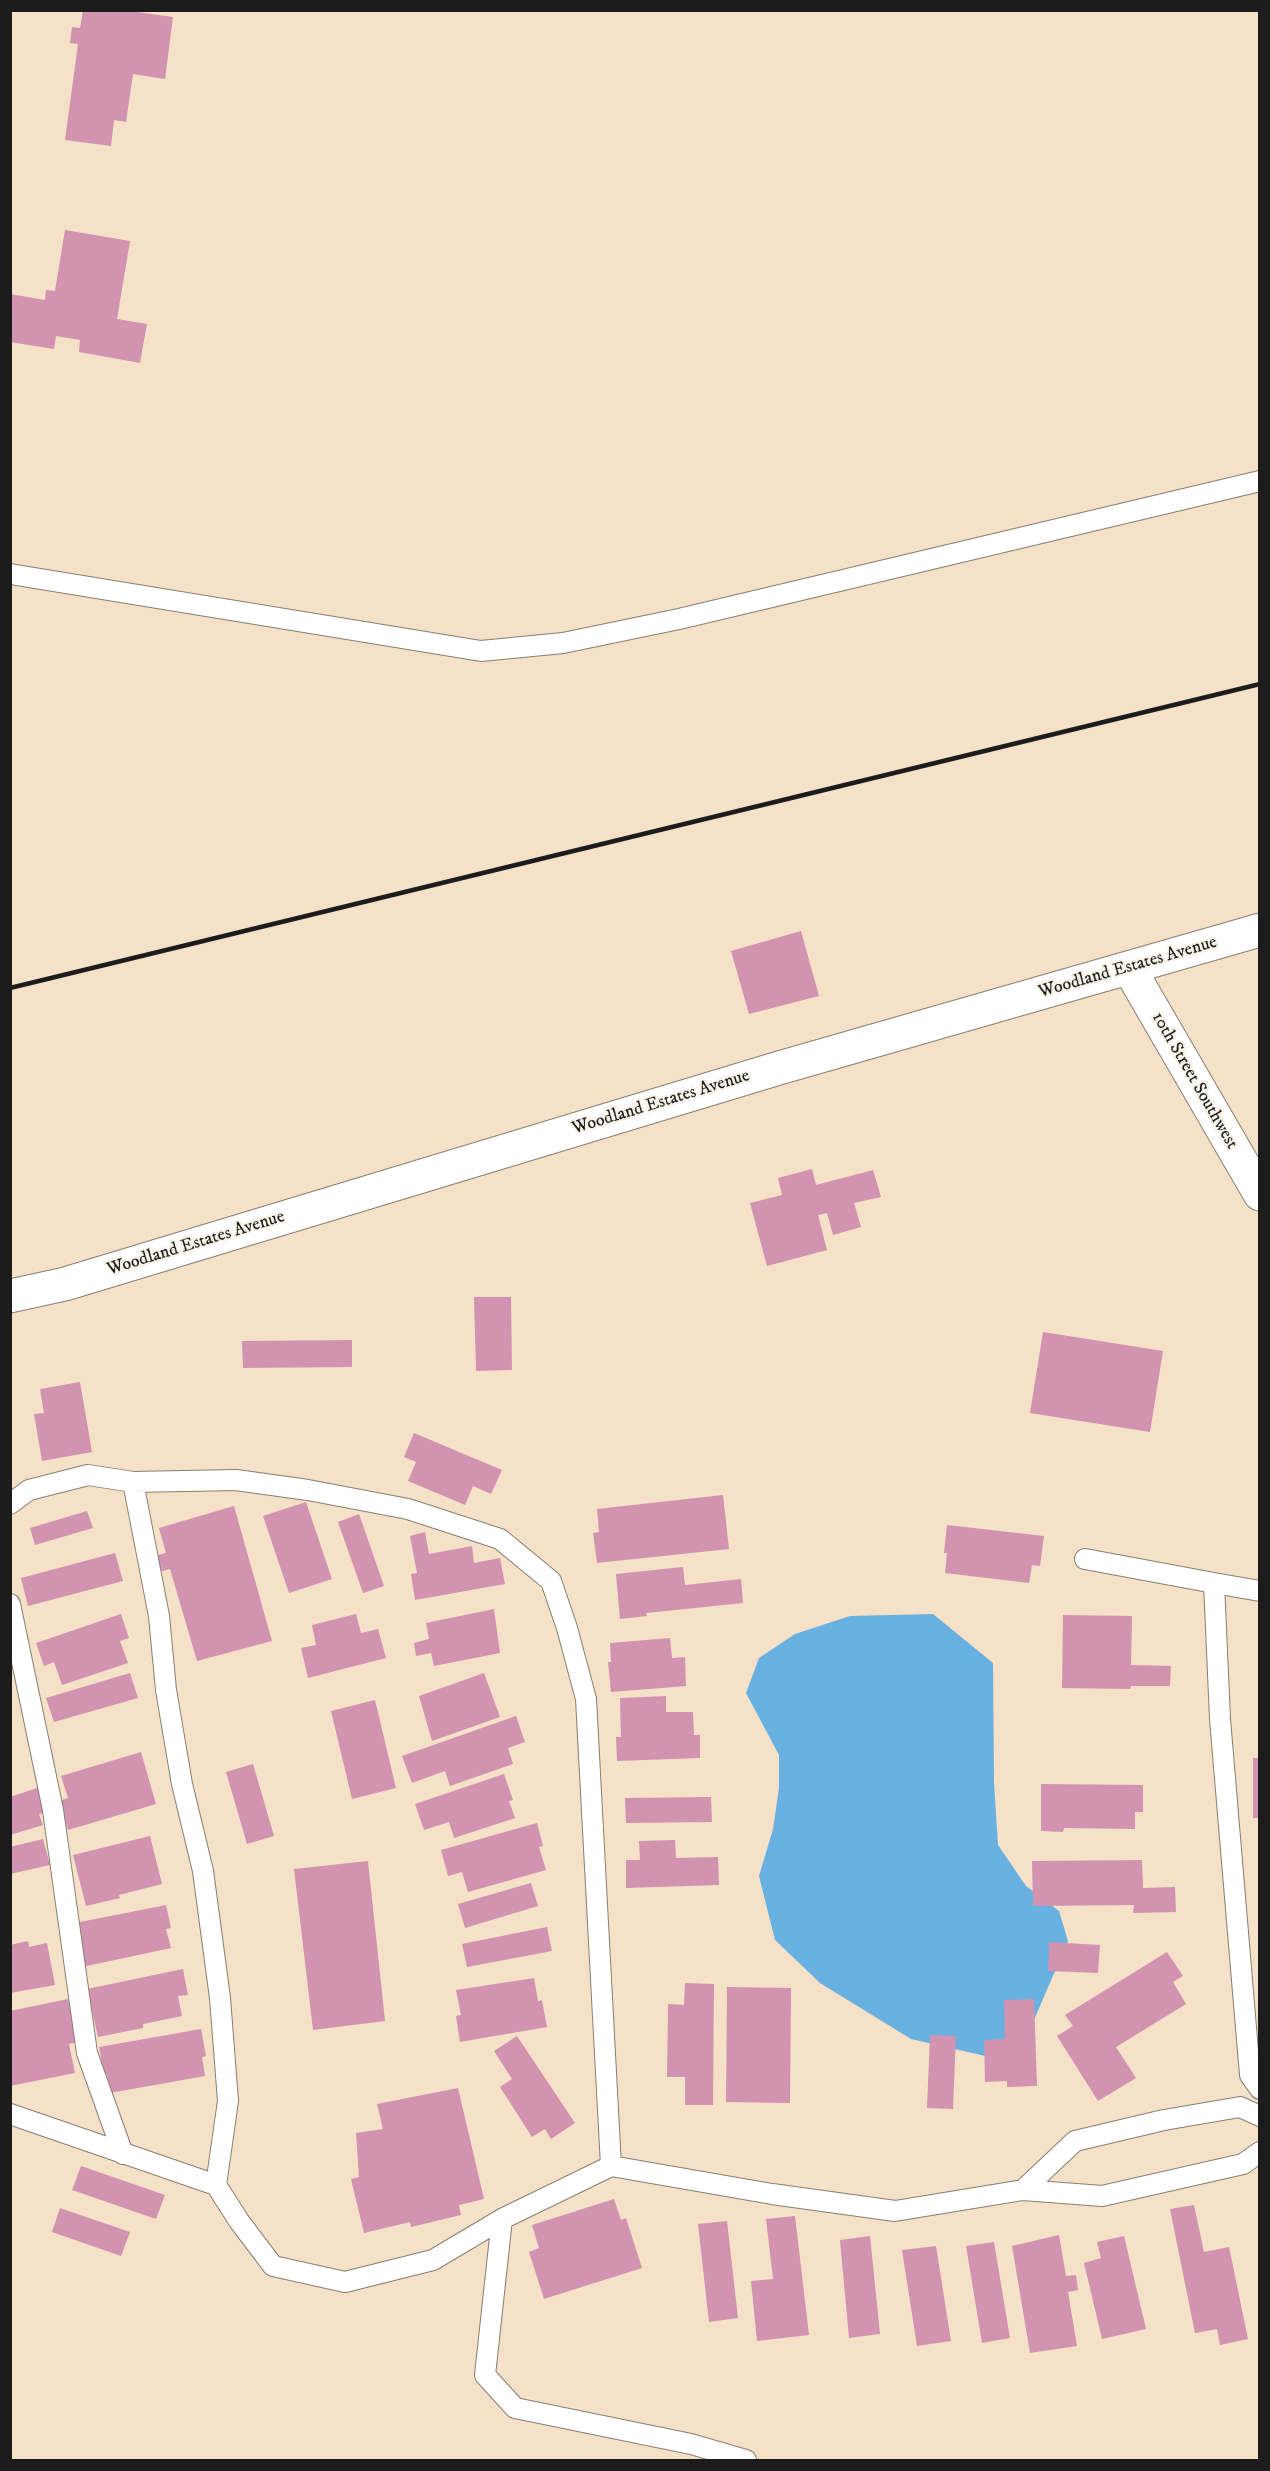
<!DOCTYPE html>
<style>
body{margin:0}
#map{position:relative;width:1270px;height:2471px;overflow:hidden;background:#f4e1c8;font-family:"IM FELL DW Pica",serif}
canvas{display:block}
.frame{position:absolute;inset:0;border:12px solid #1c1c1c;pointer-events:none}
</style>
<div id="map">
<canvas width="1270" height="2471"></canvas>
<div class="frame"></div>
</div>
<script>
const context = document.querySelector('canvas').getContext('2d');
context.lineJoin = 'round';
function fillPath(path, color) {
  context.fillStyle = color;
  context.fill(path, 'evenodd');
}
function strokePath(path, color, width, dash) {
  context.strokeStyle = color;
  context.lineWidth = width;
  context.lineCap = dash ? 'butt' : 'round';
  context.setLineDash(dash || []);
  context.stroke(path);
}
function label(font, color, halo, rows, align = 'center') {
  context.font = font + ' "IM FELL DW Pica",serif';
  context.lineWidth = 4.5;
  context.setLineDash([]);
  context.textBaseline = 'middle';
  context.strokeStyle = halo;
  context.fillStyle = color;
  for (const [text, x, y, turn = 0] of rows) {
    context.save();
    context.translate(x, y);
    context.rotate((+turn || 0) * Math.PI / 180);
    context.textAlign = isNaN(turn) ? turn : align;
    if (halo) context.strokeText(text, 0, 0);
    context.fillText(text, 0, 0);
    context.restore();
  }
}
fillPath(new Path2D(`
 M 933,1614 L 993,1663 L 994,1783 L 998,1845 L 1026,1886 L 1059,1911 L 1068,1941 L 1021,2050 L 1003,2060 L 911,2039 L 820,1983 L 775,1940 L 759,1876 L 773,1829 L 779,1788 L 779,1755 L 746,1693 L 759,1658 L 795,1634 L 850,1616 Z`), '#68b0df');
fillPath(new Path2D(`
 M 83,10 L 123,10 L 173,17 L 165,79 L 133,74 L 126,122 L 114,120 L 111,146 L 65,140 L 78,44 L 70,43 L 72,27 L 80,28 Z
 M 65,230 L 130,241 L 117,319 L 147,324 L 140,363 L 79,352 L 80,340 L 56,336 L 54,349 L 10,342 L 10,294 L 45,300 L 46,290 L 55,291 Z
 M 801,931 L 819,996 L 749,1014 L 731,951 Z
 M 812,1169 L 816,1185 L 873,1170 L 881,1197 L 854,1203 L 861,1227 L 833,1235 L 827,1213 L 818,1215 L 827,1250 L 767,1266 L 750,1203 L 782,1195 L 778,1178 Z
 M 474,1297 L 511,1297 L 512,1370 L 476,1371 Z
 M 1043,1332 L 1163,1351 L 1150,1432 L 1030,1413 Z
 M 352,1340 L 352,1367 L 243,1368 L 242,1341 Z
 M 80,1382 L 92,1452 L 42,1461 L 34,1414 L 44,1413 L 40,1389 Z
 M 414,1433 L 502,1470 L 491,1494 L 473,1486 L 465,1505 L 408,1481 L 416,1462 L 404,1457 Z
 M 723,1495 L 729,1549 L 597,1563 L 593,1533 L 599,1532 L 597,1509 Z
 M 306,1502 L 332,1579 L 289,1593 L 263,1516 Z
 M 234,1506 L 272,1641 L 197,1661 L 170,1569 L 155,1573 L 150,1557 L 166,1553 L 159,1528 Z
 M 87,1511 L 93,1528 L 35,1545 L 30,1528 Z
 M 359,1514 L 384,1586 L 363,1593 L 338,1522 Z
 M 947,1525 L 1044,1536 L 1040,1566 L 1032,1565 L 1029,1583 L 945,1573 L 947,1553 L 944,1553 Z
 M 425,1532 L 429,1554 L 472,1546 L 474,1563 L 500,1558 L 505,1584 L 415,1600 L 411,1574 L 417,1573 L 410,1536 Z
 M 115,1553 L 123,1581 L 28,1606 L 21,1578 Z
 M 683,1567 L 685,1585 L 741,1579 L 743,1603 L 646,1613 L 647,1616 L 620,1619 L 616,1574 Z
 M 494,1609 L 500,1653 L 434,1666 L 431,1653 L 416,1656 L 414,1643 L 429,1639 L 426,1623 Z
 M 121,1614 L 129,1638 L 120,1641 L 128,1663 L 62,1685 L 54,1662 L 44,1666 L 36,1643 Z
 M 356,1614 L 361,1633 L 378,1629 L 386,1658 L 308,1678 L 301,1648 L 316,1645 L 312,1625 Z
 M 1063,1615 L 1132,1616 L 1131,1665 L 1171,1666 L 1170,1686 L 1131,1686 L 1130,1689 L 1062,1688 Z
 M 670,1638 L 672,1658 L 685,1657 L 686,1686 L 611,1692 L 608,1662 L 611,1662 L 610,1643 Z
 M 130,1673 L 138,1698 L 54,1722 L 46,1698 Z
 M 484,1673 L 500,1717 L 432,1741 L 419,1696 Z
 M 666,1696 L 666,1712 L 693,1712 L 694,1735 L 700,1735 L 700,1758 L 617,1761 L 616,1737 L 621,1737 L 620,1698 Z
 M 375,1700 L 396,1788 L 352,1799 L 331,1711 Z
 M 516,1716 L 525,1742 L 508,1748 L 513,1764 L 450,1786 L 445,1771 L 412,1783 L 402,1756 Z
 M 141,1752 L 156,1804 L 68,1830 L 59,1801 L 68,1798 L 61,1776 Z
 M 1253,1758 L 1260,1758 L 1260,1818 L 1253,1818 Z
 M 253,1764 L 274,1836 L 247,1844 L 226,1772 Z
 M 504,1774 L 513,1800 L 509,1801 L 515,1818 L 454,1838 L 449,1822 L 424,1830 L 415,1804 Z
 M 1041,1784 L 1143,1785 L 1143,1812 L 1135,1812 L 1135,1829 L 1064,1828 L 1063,1832 L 1041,1831 Z
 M 40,1787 L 48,1812 L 39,1814 L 43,1825 L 10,1835 L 10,1797 Z
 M 711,1797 L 712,1822 L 626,1823 L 625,1798 Z
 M 537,1823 L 543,1846 L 539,1847 L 546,1870 L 468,1892 L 462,1872 L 448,1876 L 441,1850 Z
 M 150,1836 L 162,1884 L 119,1895 L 120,1898 L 86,1906 L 73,1855 Z
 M 43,1839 L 50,1865 L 10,1874 L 10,1847 Z
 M 675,1840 L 676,1858 L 718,1857 L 719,1885 L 626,1888 L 626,1860 L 640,1860 L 639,1841 Z
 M 1142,1860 L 1143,1888 L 1175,1887 L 1176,1912 L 1133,1913 L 1134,1905 L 1033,1906 L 1032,1861 Z
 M 368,1861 L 385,2021 L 313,2030 L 294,1869 Z
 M 531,1883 L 538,1906 L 465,1928 L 458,1904 Z
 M 166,1905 L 171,1928 L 166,1929 L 171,1948 L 77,1968 L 75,1923 Z
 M 547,1927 L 552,1951 L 467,1967 L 462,1944 Z
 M 28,1941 L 29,1947 L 47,1943 L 55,1985 L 10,1993 L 10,1945 Z
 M 1049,1942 L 1100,1945 L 1098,1973 L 1048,1971 Z
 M 1167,1952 L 1183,1976 L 1173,1982 L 1186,2004 L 1116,2047 L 1136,2078 L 1098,2101 L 1057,2036 L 1073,2026 L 1065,2015 Z
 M 183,1969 L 188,1995 L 178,1996 L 182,2016 L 143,2024 L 143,2028 L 98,2037 L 87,1989 Z
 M 534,1978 L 538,2001 L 542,2000 L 547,2027 L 460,2042 L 456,2016 L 461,2015 L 456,1990 Z
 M 685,1983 L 714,1984 L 713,2105 L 685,2105 L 685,2077 L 667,2077 L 668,2004 L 684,2005 Z
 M 727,1987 L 791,1988 L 790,2103 L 726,2102 Z
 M 68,1999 L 77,2042 L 69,2044 L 75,2073 L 10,2086 L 10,2011 Z
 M 1034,1999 L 1037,2086 L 1007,2087 L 1007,2081 L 985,2082 L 984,2040 L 1005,2039 L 1004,2000 Z
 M 201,2029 L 206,2056 L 202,2057 L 205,2076 L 110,2093 L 107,2074 L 104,2074 L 99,2047 Z
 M 930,2035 L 956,2036 L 953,2109 L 927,2108 Z
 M 517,2036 L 575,2123 L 551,2139 L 545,2129 L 532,2137 L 500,2087 L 512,2079 L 494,2051 Z
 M 458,2088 L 484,2199 L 459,2205 L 461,2215 L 411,2227 L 410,2222 L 364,2233 L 351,2179 L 359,2177 L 356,2133 L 383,2129 L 377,2104 Z
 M 81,2166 L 165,2195 L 156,2219 L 72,2190 Z
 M 614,2199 L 621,2220 L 626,2218 L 642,2268 L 544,2299 L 529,2252 L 539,2248 L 532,2225 Z
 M 1194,2205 L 1204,2252 L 1229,2247 L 1248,2339 L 1220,2345 L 1217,2329 L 1195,2333 L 1170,2209 Z
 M 60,2208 L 130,2232 L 121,2256 L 52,2232 Z
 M 795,2216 L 809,2335 L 757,2341 L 751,2281 L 773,2279 L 766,2219 Z
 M 727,2221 L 738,2318 L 709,2322 L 698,2224 Z
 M 1059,2235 L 1066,2276 L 1076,2275 L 1078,2290 L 1068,2292 L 1077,2346 L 1030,2353 L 1012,2246 Z
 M 870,2236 L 880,2334 L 849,2338 L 840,2240 Z
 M 1124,2236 L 1146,2329 L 1102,2339 L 1084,2263 L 1101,2258 L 1097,2242 Z
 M 994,2242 L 1010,2338 L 982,2343 L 966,2246 Z
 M 936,2246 L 951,2341 L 917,2346 L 902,2250 Z`), '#d193b0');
const service = new Path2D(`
 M 10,574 L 481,651 L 563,643 L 679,619 L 1260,481
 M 133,1482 L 159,1616 L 166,1690 L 182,1784 L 203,1871 L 220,1998 L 228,2101 L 216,2185
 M 10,1504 L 29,1490 L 88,1475 L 133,1482 L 236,1480 L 308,1490 L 408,1509 L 500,1539 L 551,1581 L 567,1628 L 586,1699 L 611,2166 L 772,2194 L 895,2211 L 1023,2190 L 1075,2141 L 1164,2120 L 1240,2107 L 1260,2116
 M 1085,1559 L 1214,1583 L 1220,1719 L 1250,2075 L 1260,2089
 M 1214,1583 L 1260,1591
 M 10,1604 L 53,1810 L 87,2053 L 123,2154
 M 10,2114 L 216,2185 L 239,2221 L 273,2266 L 345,2282 L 433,2260 L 502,2219 L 611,2166
 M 1023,2190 L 1102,2196 L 1243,2164 L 1260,2152
 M 502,2219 L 485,2375 L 515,2408 L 691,2444 L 746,2460`);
const minor = new Path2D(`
 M 1129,968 L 1260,1194
 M 10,1296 L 65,1284 L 779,1068 L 1260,930`);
strokePath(service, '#887e72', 22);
strokePath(minor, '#887e72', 35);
strokePath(service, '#fff', 20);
strokePath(minor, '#fff', 33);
strokePath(new Path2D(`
 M 10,988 L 1260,684`), '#1c1c1c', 4.5);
label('18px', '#1c1c1c', '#f7f3e8', [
 ["Woodland Estates Avenue",1128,968,-16],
 ["10th Street Southwest",1194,1081,60],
 ["Woodland Estates Avenue",661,1103,-17],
 ["Woodland Estates Avenue",196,1244,-17]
]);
</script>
